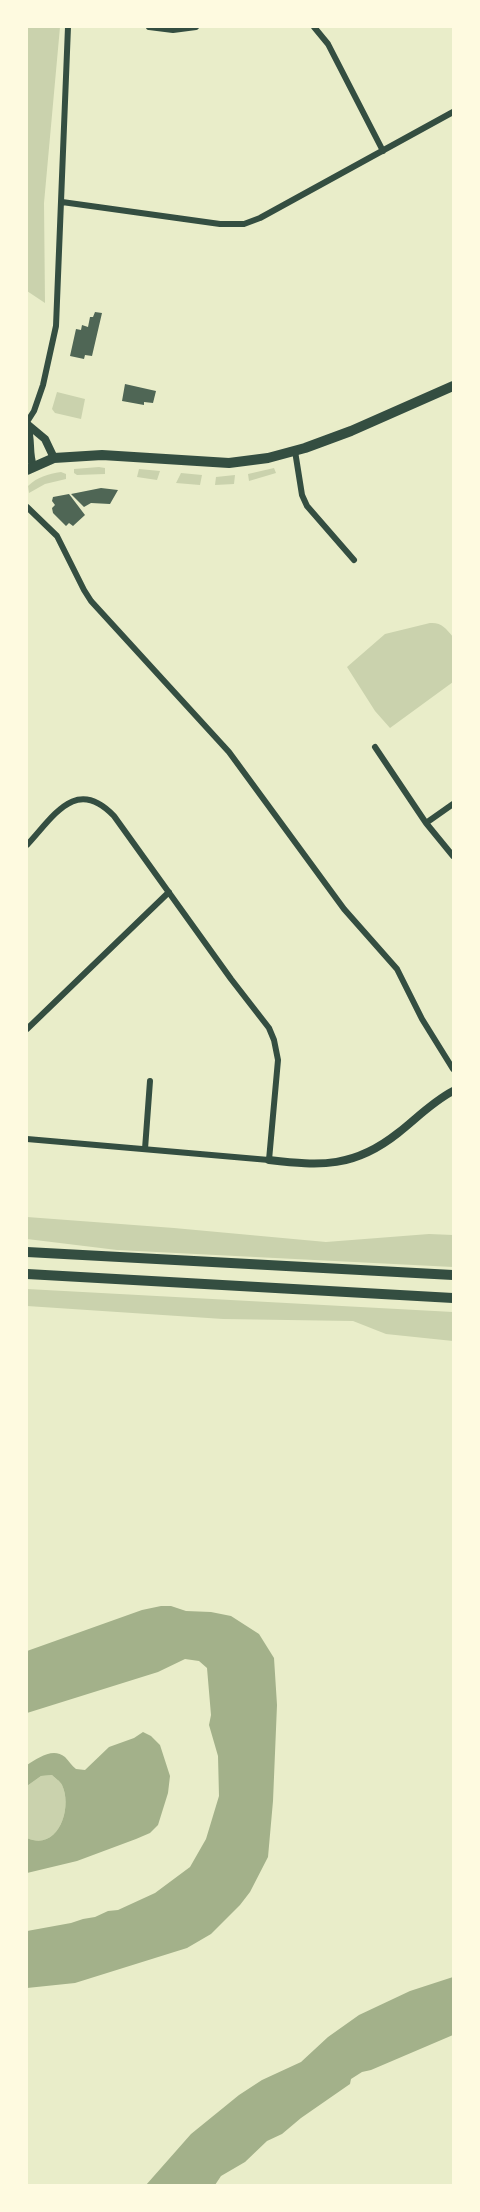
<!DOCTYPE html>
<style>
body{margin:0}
#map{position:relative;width:480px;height:2212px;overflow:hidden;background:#e9edc9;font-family:"Public Sans",sans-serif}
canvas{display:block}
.frame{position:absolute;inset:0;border:28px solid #fefae0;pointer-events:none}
</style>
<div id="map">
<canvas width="480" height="2212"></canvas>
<div class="frame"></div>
</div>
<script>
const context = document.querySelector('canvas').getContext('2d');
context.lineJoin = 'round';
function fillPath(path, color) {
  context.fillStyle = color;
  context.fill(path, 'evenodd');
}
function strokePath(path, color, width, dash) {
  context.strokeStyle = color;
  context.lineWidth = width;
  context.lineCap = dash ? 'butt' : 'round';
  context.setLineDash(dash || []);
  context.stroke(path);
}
fillPath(new Path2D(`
 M 27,27 L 60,27 L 44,203 L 45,303 L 27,291 Z
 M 57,392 L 85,399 L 81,419 L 55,413 L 52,409 Z
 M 99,467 L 105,468 L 105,474 L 77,475 L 74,473 L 74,469 Z
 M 274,468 L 276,473 L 249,481 L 248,474 Z
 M 139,469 L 160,471 L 157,480 L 137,477 Z
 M 61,472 L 66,474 L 66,479 L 45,484 L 29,493 L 28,486 C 37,477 48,474 61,472 Z
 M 181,473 L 202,475 L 200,485 L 176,483 Z
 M 235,475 L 234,484 L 215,485 L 216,477 Z
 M 430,623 C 441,622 446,628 453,637 L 453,682 L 390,728 L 375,711 L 347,667 L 385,634 Z
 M 27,1217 L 174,1228 L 326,1242 L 429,1234 L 453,1235 L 453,1267 L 117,1250 L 27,1239 Z
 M 27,1289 L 453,1312 L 453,1341 L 386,1334 L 353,1321 L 223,1319 L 27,1306 Z
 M 52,1775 C 55,1778 60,1781 62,1785 C 73,1808 58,1852 27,1838 L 27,1786 L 41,1776 Z`), '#cad2ad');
fillPath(new Path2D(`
 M 161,1606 L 171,1606 L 186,1611 L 211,1612 L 231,1616 L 259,1634 L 274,1658 L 277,1705 L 273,1801 L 268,1857 L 250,1892 L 240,1905 L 211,1934 L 187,1948 L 75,1983 L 27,1988 L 27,1931 L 71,1923 L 83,1919 L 95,1917 L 108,1911 L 118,1910 L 155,1893 L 190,1867 L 206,1839 L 219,1796 L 218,1756 L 209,1725 L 211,1715 L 207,1668 L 199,1661 L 185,1659 L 158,1672 L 27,1713 L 27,1651 L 142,1610 Z
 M 143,1732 L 151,1736 L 160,1745 L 170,1776 L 168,1793 L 158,1825 L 150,1833 L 136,1839 L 77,1861 L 27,1873 L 27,1838 C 58,1852 73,1808 62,1785 C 60,1781 55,1778 52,1775 L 41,1776 L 27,1786 L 27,1765 C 38,1758 53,1747 65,1757 C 69,1761 72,1766 76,1769 L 85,1770 L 109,1747 L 134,1738 Z
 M 453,1977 L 453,2035 L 371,2070 L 362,2072 L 351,2079 L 350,2084 L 301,2118 L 282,2134 L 267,2141 L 245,2162 L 221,2176 L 215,2185 L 146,2185 L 191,2134 L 239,2095 L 262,2080 L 301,2062 L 328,2037 L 359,2015 L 410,1991 Z`), '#a3b18a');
fillPath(new Path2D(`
 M 95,312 L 102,313 L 92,356 L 85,355 L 84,359 L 70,356 L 76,329 L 81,330 L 82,325 L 88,327 L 90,317 L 93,317 Z
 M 125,384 L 156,391 L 153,403 L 144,402 L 144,405 L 122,401 Z
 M 101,488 L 118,490 L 110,504 L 91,503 L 84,507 L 71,494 Z
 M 69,494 L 85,515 L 73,526 L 69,523 L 66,526 L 53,513 L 52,508 L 55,505 L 52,501 L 53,497 Z`), '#4f6655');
strokePath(new Path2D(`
 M 149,27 L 173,30 L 196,27
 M 314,27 L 328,44 L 383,151
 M 62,202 L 220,224 L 244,224 L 260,218 L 453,112
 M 27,422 L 34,411 L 43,385 L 56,326 L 68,27
 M 295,451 L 302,495 L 307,506 L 354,560
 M 27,507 L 57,536 L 84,590 L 91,601 L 229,752 L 344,909 L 397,969 L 422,1019 L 453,1069
 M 375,747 L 426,823 L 453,856
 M 426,823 L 453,804
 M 27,845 C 54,816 76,776 114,816 L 231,979 L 269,1028 L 274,1040 L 278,1060 L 269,1160 L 27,1139
 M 27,1029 L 169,892
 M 145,1149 L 150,1081`), '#344e41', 6);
strokePath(new Path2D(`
 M 27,424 L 45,439 L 54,458
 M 27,426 C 32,440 28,452 33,466
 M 269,1160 C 321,1166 354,1168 398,1133 C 416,1119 432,1102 453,1091`), '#344e41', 8);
strokePath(new Path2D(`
 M 27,470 L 54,458 L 102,455 L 229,463 L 268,458 L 305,448 L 351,431 L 453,386
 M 27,1252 L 453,1275
 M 27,1274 L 453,1298`), '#344e41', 10);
</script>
